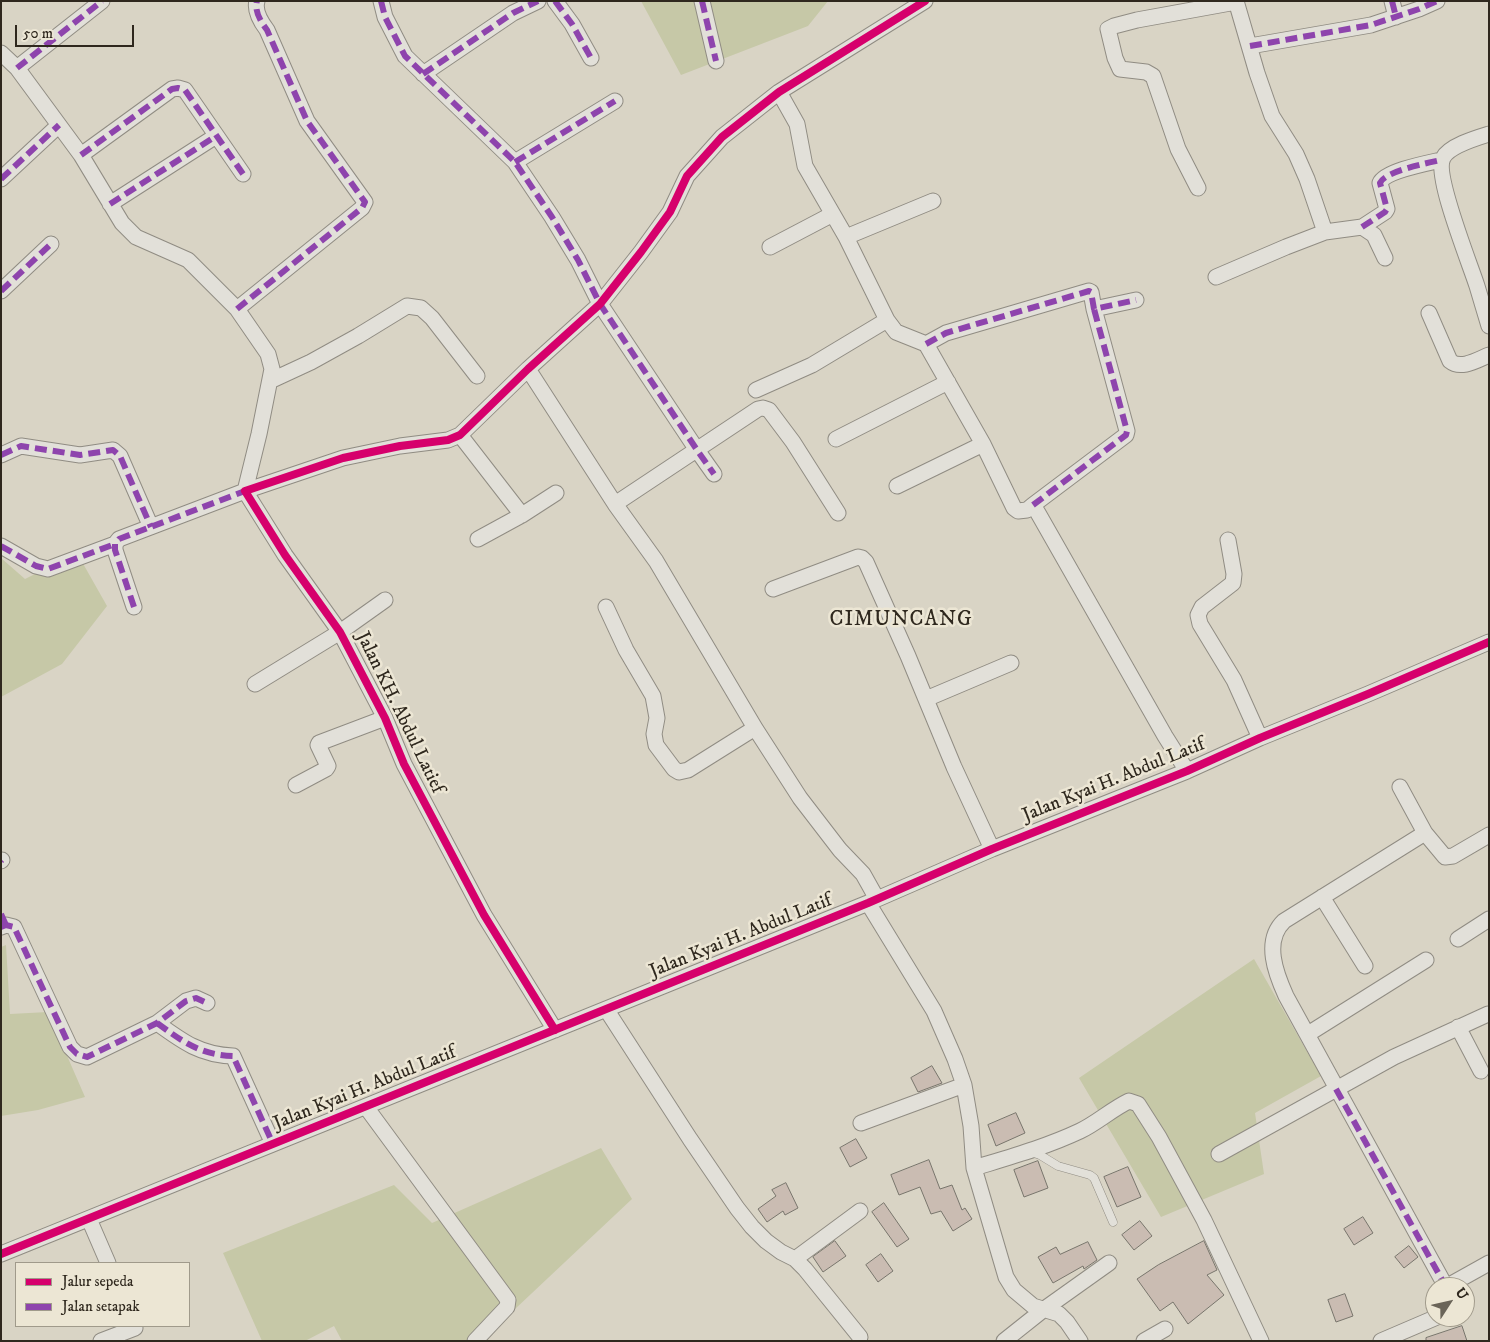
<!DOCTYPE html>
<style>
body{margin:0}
#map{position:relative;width:1490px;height:1342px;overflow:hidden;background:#d9d4c5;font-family:"IM FELL DW Pica",serif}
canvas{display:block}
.frame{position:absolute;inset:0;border:2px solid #2f281e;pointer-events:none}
.legend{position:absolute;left:15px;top:1262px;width:175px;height:65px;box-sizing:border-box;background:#ece6d4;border:1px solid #a09a8b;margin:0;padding:6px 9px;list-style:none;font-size:15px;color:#2f281e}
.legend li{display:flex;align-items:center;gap:10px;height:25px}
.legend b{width:25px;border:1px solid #a09a8b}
.north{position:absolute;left:1425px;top:1277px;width:50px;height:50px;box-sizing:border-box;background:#ece6d4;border:1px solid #a09a8b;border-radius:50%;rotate:55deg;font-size:14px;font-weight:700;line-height:20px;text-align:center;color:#2f281e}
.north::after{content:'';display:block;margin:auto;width:18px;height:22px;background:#6a6458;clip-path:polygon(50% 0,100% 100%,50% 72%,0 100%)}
.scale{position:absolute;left:15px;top:25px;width:119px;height:22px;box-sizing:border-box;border:2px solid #2f281e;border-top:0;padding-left:6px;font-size:15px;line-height:18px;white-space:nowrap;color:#2f281e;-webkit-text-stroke:4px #ece6d4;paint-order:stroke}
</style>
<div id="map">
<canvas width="1490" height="1342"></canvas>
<div class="frame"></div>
<ul class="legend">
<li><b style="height:6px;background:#d6006c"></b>Jalur sepeda</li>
<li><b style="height:6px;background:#8e44ad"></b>Jalan setapak</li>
</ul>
<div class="north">U</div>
<div class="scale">50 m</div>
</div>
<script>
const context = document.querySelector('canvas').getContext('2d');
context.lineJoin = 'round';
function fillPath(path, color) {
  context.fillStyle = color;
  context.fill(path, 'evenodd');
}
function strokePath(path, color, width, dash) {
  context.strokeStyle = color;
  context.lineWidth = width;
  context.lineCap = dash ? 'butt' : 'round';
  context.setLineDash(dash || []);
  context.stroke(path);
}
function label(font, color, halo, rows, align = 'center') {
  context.font = font + ' "IM FELL DW Pica",serif';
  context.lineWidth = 5;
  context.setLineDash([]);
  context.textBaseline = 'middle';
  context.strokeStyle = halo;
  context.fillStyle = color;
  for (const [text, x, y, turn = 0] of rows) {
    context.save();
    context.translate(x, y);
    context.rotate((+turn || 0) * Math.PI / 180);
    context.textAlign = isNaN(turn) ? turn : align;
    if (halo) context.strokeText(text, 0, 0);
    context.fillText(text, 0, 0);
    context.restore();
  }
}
fillPath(new Path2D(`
 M 641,1 L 828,1 L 808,26 L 681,75 Z
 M 77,553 L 107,606 L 62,664 L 1,697 L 1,558 L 25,579 Z
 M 6,945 L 10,1014 L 48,1012 L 85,1097 L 38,1110 L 1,1116 L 1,947 Z
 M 1254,959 L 1321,1076 L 1255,1113 L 1264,1174 L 1161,1217 L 1079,1078 Z
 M 601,1148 L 632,1199 L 481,1341 L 342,1341 L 334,1326 L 305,1341 L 262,1341 L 223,1253 L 394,1185 L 432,1223 Z`), '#c6c8a7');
const building = new Path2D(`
 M 932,1066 L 942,1083 L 918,1092 L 911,1078 Z
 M 1016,1113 L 1025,1133 L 996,1146 L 988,1125 Z
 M 856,1139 L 867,1158 L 850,1167 L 840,1148 Z
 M 929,1160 L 940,1189 L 952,1185 L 962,1210 L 965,1208 L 972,1219 L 953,1231 L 941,1211 L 931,1214 L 920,1187 L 899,1195 L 891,1175 Z
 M 1038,1161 L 1048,1188 L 1024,1197 L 1014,1170 Z
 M 1128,1167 L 1141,1197 L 1117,1207 L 1104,1177 Z
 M 786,1183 L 798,1208 L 785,1215 L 783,1211 L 767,1222 L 758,1209 L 776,1196 L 772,1190 Z
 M 884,1203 L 909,1239 L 897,1247 L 872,1212 Z
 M 1363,1217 L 1373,1233 L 1354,1245 L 1344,1229 Z
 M 1140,1221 L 1152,1236 L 1134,1250 L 1122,1235 Z
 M 835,1241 L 846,1256 L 823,1272 L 813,1257 Z
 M 1204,1241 L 1217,1270 L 1207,1275 L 1224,1295 L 1188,1324 L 1173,1302 L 1160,1311 L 1137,1279 L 1158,1265 Z
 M 1088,1242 L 1097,1260 L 1084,1269 L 1083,1266 L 1053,1283 L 1038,1257 L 1056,1247 L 1060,1254 Z
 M 1409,1246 L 1418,1257 L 1404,1268 L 1395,1257 Z
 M 881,1254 L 893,1271 L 878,1282 L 866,1265 Z
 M 1345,1294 L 1353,1316 L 1336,1322 L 1328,1300 Z
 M 1462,1326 L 1467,1341 L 1426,1341 L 1426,1338 Z`);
fillPath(building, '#cabcb2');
strokePath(building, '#78756c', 1);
const lane = new Path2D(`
 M 1031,1152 L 1040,1155 L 1058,1166 L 1090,1175 L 1094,1178 L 1113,1222`);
const street = new Path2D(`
 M 381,1 L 385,17 L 405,56 L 515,162 L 552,217 L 578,260 L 600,304 L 697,450 L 714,474
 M 555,1 L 572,24 L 591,58
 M 702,1 L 716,61
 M 1236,1 L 1257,73 L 1272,116 L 1296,154 L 1307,179 L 1325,232
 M 1392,1 L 1396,17
 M 1250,46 L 1371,25 L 1419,9 L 1437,1
 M 1,53 L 17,68 L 81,155 L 122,223 L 136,237 L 188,260 L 237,309 L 268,354 L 272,369 L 259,434 L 245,491 L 119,539 L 115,544 L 115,550 L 134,607
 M 17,68 L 102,1
 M 423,74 L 513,13 L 538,1
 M 779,92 L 797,124 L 805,166 L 846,237 L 887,320 L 896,332 L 926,344 L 983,444 L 1014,508 L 1018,511 L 1027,510 L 1033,505 L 1038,513 L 1165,736 L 1187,771
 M 1489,134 C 1476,138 1449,146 1443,158 C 1434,175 1470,264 1477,286 C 1481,299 1485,313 1489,326
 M 81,155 L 172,89 L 178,88 L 185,90 L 243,174
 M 515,162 L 615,101
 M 1,179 L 59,125
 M 1198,188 L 1178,149 L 1153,76 L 1146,72 L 1120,69 L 1115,58 L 1108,29 L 1114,26 L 1137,20 L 1236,2
 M 110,204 L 216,136
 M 1362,227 L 1385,212 L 1387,209 L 1380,183 C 1385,171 1428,163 1441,160
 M 846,237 L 933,201
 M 770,247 L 831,215
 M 1216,277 L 1286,247 L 1325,232 L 1362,227 L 1374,235 L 1385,258
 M 1,291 L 51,244
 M 237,309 L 362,208 L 365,202 L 307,121 L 267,30 C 261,22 254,11 257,1
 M 1429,313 L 1450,361 C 1461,370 1477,360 1489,355
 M 926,344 L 946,333 L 1089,291 L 1091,292 L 1094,309 L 1136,300
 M 528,369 L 615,504 L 656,561 L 755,728 L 800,798 L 840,850 L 863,874 L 877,899
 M 270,381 L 311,362 L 358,336 L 407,306 L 421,308 L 432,318 L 477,376
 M 756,390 L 812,365 L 887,320
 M 460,435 L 522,515
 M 836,439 L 948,382
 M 1,455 L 21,446 L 80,455 L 113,450 L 120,456 L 151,527
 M 897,486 L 983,444
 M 615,504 L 758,409 L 763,408 L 769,410 L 793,442 L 838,513
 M 1033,505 L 1126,435 L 1127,431 L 1094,309
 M 478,539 L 522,515 L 556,493
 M 1228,540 L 1234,574 L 1233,583 L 1202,607 L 1198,615 L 1200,624 L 1234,680 L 1260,738
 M 1,546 L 36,566 L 48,569 L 115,544
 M 773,589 L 858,557 L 862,558 L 866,562 L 908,656 L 954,767 L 992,849
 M 606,607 L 626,650 L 653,696 L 657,718 L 654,734 L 656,745 L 674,769 L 679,772 L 688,770 L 755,728
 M 255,684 L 340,632 L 385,600
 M 926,699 L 1011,663
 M 296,785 L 326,769 L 328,766 L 318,745 L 319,743 L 385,718
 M 1400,787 L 1425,833 L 1445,857 L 1453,856 L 1489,835
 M 1425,833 L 1284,921 C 1263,941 1276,974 1286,996 L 1446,1287
 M 1,861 L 2,860
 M 1322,897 L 1365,966
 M 868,903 L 934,1011 L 955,1059 L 964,1085 L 971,1126 L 974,1168 L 1006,1277 L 1014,1290 L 1033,1306 L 1059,1314 L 1067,1322 L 1080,1341
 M 1,927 L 6,925 L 14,927 L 70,1047 L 77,1054 L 87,1057 L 157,1023 L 186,1001 L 196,998 L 207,1003
 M 1458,939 L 1489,919
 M 606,1009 L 690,1139 L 737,1208 L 752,1227 L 766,1241 L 781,1252 L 795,1259 L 805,1269 L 860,1337
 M 157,1023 C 183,1042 201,1055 233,1056 L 273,1144
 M 1458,1027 L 1481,1071
 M 555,1030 L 484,915 L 404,764 L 385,718 L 340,632 L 285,555 L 245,491 L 343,458 L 400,446 L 448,440 L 460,435 L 528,369 L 600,304 L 641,252 L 670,212 L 687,176 L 722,137 L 779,92 L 925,1
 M 1308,1034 L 1426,960
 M 366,1107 L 508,1300 L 507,1307 L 475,1341
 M 861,1123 L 964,1085
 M 1219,1154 L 1394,1057 L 1488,1014
 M 974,1168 C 1010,1157 1046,1147 1080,1131 C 1097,1123 1112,1109 1129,1101 L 1138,1104 L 1159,1137 L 1204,1220 L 1261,1341
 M 89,1219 L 108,1263
 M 1,1254 L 868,903 L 992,849 L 1187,771 L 1260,738 L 1368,694 L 1489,642
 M 795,1259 L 860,1211
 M 1446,1287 L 1489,1263
 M 101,1341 L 135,1328
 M 1004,1341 L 1043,1310 L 1109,1263
 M 1144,1341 L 1165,1329
 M 1381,1341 L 1437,1317`);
strokePath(lane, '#908c83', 9);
strokePath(street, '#908c83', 17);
strokePath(lane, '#e2e0d9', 8);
strokePath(street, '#e2e0d9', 15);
strokePath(new Path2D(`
 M 381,1 L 385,17 L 405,56 L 515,162 L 552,217 L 578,260 L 600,304 L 697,450 L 714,474
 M 555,1 L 572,24 L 591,58
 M 702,1 L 716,61
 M 1392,1 L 1396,17
 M 1250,46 L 1371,25 L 1419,9 L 1437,1
 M 17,68 L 102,1
 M 423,74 L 513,13 L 538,1
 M 81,155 L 172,89 L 178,88 L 185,90 L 243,174
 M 515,162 L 615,101
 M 1,179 L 59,125
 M 110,204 L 216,136
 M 1362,227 L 1385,212 L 1387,209 L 1380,183 C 1385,171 1428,163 1441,160
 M 1,291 L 51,244
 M 237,309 L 362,208 L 365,202 L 307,121 L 267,30 C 261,22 254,11 257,1
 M 926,344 L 946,333 L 1089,291 L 1091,292 L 1094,309 L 1136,300
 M 1,455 L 21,446 L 80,455 L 113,450 L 120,456 L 151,527
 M 1033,505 L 1126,435 L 1127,431 L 1094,309
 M 1,546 L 36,566 L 48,569 L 115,544
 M 134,607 L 115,550 L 115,544 L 119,539 L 245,491
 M 1,861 L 2,860
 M 1,914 L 6,925
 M 1,927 L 6,925 L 14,927 L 70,1047 L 77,1054 L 87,1057 L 157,1023 L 186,1001 L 196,998 L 207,1003
 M 157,1023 C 183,1042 201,1055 233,1056 L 273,1144
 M 1336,1089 L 1446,1287`), '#8e44ad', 6, [12, 6]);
strokePath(new Path2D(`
 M 555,1030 L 484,915 L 404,764 L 385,718 L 340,632 L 285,555 L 245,491 L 343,458 L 400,446 L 448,440 L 460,435 L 528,369 L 600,304 L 641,252 L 670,212 L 687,176 L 722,137 L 779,92 L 925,1
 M 1,1254 L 868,903 L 992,849 L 1187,771 L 1260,738 L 1368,694 L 1489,642`), '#d6006c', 8);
label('19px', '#2f281e', '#ece6d4', [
 ["Jalan KH. Abdul Latief",399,713,64],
 ["Jalan Kyai H. Abdul Latif",1114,781,-22],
 ["Jalan Kyai H. Abdul Latif",741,937,-22],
 ["Jalan Kyai H. Abdul Latif",365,1089,-22]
]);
context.letterSpacing = '1px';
label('21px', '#2f281e', '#ece6d4', [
 ["CIMUNCANG",901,621]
]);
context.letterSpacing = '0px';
</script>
